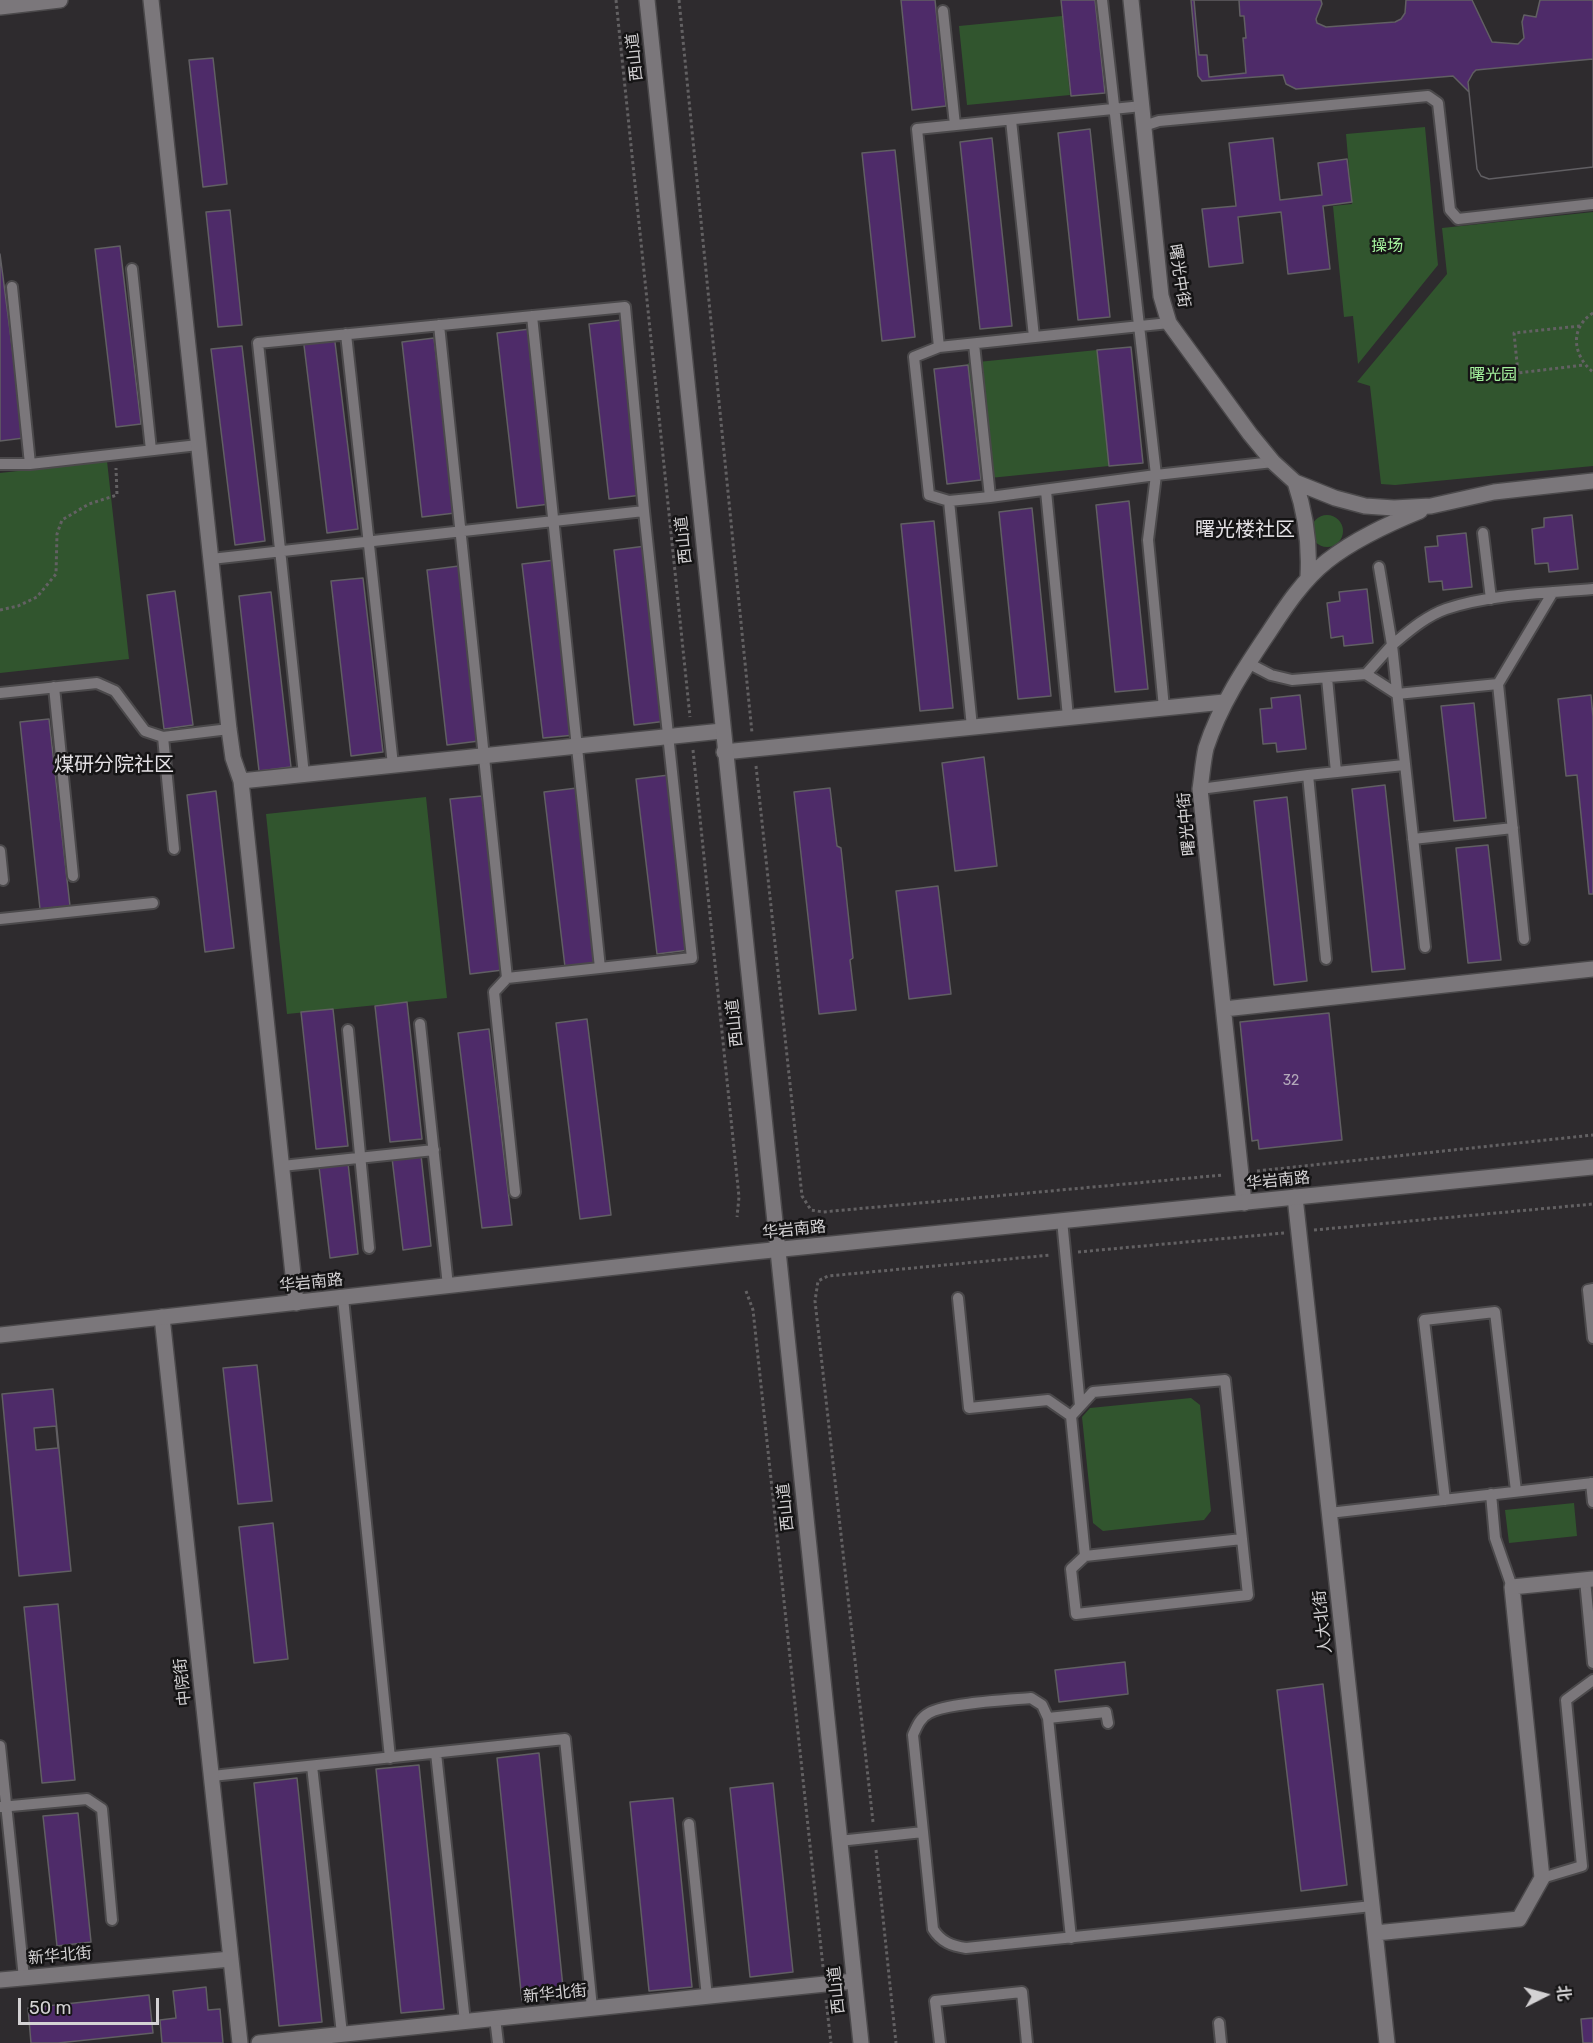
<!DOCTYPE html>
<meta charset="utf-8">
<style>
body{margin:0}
#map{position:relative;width:1593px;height:2043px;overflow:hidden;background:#2e2b2e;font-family:Rubik,"Noto Sans SC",sans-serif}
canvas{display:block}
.north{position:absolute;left:1515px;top:1965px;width:60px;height:60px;-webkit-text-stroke:4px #151415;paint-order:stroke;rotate:84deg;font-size:16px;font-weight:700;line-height:24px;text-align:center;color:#d4d2d4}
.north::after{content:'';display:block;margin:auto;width:21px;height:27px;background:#d4d2d4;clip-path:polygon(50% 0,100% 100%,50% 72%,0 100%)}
.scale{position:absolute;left:18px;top:1998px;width:141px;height:27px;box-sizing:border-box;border:3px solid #d4d2d4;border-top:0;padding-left:8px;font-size:18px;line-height:21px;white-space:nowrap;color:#d4d2d4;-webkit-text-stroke:4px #151415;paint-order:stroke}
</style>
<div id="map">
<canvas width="1593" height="2043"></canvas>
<div class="north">北</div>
<div class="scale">50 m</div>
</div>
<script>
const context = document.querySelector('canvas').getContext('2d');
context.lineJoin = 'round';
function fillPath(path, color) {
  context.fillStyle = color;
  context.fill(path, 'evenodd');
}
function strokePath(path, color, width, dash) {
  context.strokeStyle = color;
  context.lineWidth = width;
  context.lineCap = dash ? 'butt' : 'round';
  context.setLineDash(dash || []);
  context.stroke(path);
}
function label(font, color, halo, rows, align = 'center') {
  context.font = font + ' Rubik,"Noto Sans SC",sans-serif';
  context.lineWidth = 5;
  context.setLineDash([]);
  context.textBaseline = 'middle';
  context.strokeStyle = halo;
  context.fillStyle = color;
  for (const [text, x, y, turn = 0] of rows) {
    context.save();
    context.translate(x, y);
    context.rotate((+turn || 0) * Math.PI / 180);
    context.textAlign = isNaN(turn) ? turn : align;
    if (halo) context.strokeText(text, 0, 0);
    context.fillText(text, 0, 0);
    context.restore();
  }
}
fillPath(new Path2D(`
 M 1062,16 L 1070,95 L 967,105 L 959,26 Z
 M 1425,127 L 1438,265 L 1358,364 L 1353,316 L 1344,317 L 1333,206 L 1352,204 L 1346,134 Z
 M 1593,212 L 1593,466 L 1395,485 L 1381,484 L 1370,386 L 1357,382 L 1447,274 L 1442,228 Z
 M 1097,350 L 1109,466 L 980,479 L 968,363 Z
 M 107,461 L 129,659 L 0,673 L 0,473 Z
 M1311 531a16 16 0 1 1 32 0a16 16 0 1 1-32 0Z
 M 426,797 L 447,998 L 287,1014 L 266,814 Z
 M 1191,1398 L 1200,1405 L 1211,1511 L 1204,1520 L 1103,1531 L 1093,1523 L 1082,1417 L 1090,1408 Z
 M 1574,1503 L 1577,1536 L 1509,1543 L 1505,1510 Z`), '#31552e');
const building = new Path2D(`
 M 901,0 L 935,0 L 946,106 L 912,110 Z
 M 1061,0 L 1095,0 L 1105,93 L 1071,96 Z
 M 1191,0 L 1321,0 L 1322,4 L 1316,19 L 1317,23 L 1326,27 L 1395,22 L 1401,19 L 1405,13 L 1406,0 L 1472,0 L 1492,42 L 1518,44 L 1524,38 L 1522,22 L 1524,15 L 1536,17 L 1540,0 L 1593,0 L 1593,167 L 1489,179 L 1481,176 L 1477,169 L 1469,92 L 1453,76 L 1296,89 L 1286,84 L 1283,75 L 1202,81 L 1198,76 Z
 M 1194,0 L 1239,0 L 1240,16 L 1244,16 L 1246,38 L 1243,38 L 1246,73 L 1209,77 L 1207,55 L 1199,55 Z
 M 213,58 L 227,184 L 203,187 L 189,60 Z
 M 1593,59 L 1593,167 L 1489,179 L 1481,176 L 1477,169 L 1468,82 L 1473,73 L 1476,70 Z
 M 1090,129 L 1110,317 L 1078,320 L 1058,133 Z
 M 992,138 L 1012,326 L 980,329 L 960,142 Z
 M 1273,138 L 1280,200 L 1322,195 L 1318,163 L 1347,159 L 1352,202 L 1323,206 L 1330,269 L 1288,274 L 1281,212 L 1238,217 L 1243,263 L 1209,267 L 1202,209 L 1236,206 L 1229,143 Z
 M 895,150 L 915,337 L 882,341 L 862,153 Z
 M 230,210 L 242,325 L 218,327 L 206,212 Z
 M 120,246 L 141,424 L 116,427 L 95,249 Z
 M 0,254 L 24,438 L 0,441 Z
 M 622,320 L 642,495 L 609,499 L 589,324 Z
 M 530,329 L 550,504 L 517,508 L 497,333 Z
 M 334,334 L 358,529 L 327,533 L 303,337 Z
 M 434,338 L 455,513 L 422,517 L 402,342 Z
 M 242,346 L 265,541 L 235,545 L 211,349 Z
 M 1131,347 L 1143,463 L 1109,466 L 1097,350 Z
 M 968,365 L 981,480 L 947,484 L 934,369 Z
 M 1129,501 L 1148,689 L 1115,692 L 1096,505 Z
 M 1032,508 L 1051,696 L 1018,699 L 999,512 Z
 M 1572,515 L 1578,569 L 1549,572 L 1548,563 L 1535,564 L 1532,529 L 1544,527 L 1544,518 Z
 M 934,521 L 953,708 L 920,711 L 901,524 Z
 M 1466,533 L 1472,587 L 1443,590 L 1442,581 L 1429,582 L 1425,547 L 1438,546 L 1437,536 Z
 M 646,546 L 667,721 L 634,725 L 614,550 Z
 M 555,560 L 575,735 L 543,738 L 522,564 Z
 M 459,566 L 479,741 L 447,745 L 427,570 Z
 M 363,578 L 383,752 L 351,756 L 331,581 Z
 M 1367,589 L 1373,643 L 1344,646 L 1343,636 L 1331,638 L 1327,603 L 1340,601 L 1339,592 Z
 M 175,591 L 193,725 L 164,729 L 147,595 Z
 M 271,592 L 291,767 L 259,771 L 239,596 Z
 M 1300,695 L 1306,749 L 1277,752 L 1276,743 L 1263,744 L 1260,709 L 1272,708 L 1271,698 Z
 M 1591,695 L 1593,717 L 1593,894 L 1589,894 L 1577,775 L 1566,776 L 1558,699 Z
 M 1474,703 L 1486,818 L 1454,821 L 1441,706 Z
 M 49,719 L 70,906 L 40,909 L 20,722 Z
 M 984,757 L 997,866 L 955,871 L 942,763 Z
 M 669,775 L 689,950 L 657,954 L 636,779 Z
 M 1385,785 L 1405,969 L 1372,972 L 1352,789 Z
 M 577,788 L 597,963 L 565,967 L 544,792 Z
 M 830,788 L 837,846 L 841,848 L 853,958 L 850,960 L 856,1010 L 819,1014 L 794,792 Z
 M 216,791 L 234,948 L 205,952 L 187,795 Z
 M 482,796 L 503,970 L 470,974 L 450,799 Z
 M 1287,797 L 1307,981 L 1274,985 L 1254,801 Z
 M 1488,845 L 1501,960 L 1468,963 L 1456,848 Z
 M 938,886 L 951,994 L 909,999 L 896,891 Z
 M 407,1002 L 422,1139 L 390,1142 L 375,1006 Z
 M 333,1009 L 348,1146 L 316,1149 L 301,1012 Z
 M 1329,1013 L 1342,1140 L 1259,1149 L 1258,1140 L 1252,1141 L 1240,1022 Z
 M 587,1019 L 611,1215 L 580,1219 L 556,1023 Z
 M 489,1029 L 512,1225 L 482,1228 L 458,1033 Z
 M 421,1155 L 431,1246 L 403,1250 L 392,1158 Z
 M 348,1163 L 358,1254 L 330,1258 L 319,1167 Z
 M 257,1365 L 272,1501 L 238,1504 L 223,1368 Z
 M 53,1389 L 71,1571 L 19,1576 L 2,1394 Z
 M 56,1426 L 58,1448 L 36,1450 L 34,1428 Z
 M 273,1523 L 288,1659 L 254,1663 L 239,1527 Z
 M 58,1604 L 75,1780 L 42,1783 L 24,1607 Z
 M 1125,1662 L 1128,1694 L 1059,1702 L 1055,1670 Z
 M 1323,1684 L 1347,1885 L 1301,1891 L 1277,1690 Z
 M 539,1753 L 564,1997 L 522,2001 L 497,1758 Z
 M 419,1765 L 444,2009 L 401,2013 L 376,1769 Z
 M 297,1778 L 322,2022 L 279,2026 L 254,1783 Z
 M 773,1783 L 793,1972 L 750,1977 L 730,1788 Z
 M 673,1798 L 692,1987 L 649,1991 L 630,1802 Z
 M 78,1813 L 91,1942 L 57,1946 L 43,1816 Z
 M 206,1987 L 208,2010 L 220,2009 L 223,2043 L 162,2043 L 160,2020 L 176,2018 L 173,1991 Z
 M 149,1995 L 153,2033 L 58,2043 L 31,2043 L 28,2008 Z
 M 1593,2018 L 1593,2043 L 1583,2043 L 1581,2019 Z`);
fillPath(building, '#4e2b69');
strokePath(building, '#615f63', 1.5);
const service = new Path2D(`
 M 1102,0 L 1156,475 L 1148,540 L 1164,708
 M 943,11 L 955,125
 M 1142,106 L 917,129 L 939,347 L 1169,323
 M 1011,120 L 1034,337
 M 1144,126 L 1159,121 L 1428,96 L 1438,103 L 1450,210 L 1458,219 L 1593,204
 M 132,269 L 151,450
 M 12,287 L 30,464
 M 532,316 L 600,968
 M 439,325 L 507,978 L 494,992 L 515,1192
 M 346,334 L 393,765
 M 974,344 L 990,497
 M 939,347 L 914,357 L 929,495 L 949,501 L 990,497 L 1156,475 L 1273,462
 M 0,464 L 30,464 L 198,445
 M 1046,491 L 1068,717
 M 949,501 L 972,727
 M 1483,533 L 1491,599
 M 211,559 L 644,511 L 692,958 L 507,978
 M 1248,663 L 1271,675 L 1292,680 L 1366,674 L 1392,645 L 1379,567
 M 1366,674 L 1397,694 L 1498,684 L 1524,939
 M 1327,678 L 1336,772
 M 1498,684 L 1553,592
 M 54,687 L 73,876
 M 0,693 L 97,683 L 115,691 L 145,731 L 163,737 L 229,729
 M 163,737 L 174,849
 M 304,775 L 258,343 L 625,307 L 644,511
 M 1308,775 L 1326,959
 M 1200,789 L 1308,775 L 1404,765
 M 1413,839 L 1513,828
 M 0,851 L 3,880
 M 0,919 L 153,903
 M 1425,947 L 1392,645 C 1409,631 1426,616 1446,609 C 1489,594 1548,593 1593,589
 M 420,1024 L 448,1286
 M 348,1030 L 369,1248
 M 282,1166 L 434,1150
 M 1062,1220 L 1080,1406
 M 1593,1289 L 1588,1290 L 1593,1338
 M 343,1298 L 390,1758
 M 958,1298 L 969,1408 L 1048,1400 L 1071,1416
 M 1591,1483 L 1593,1502
 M 1491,1494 L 1495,1538 L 1512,1587
 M 1445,1500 L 1424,1320 L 1495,1312 L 1516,1491
 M 1329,1513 L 1593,1483
 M 1085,1556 L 1071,1569 L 1076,1614 L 1248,1595 L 1225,1380 L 1093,1392 L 1071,1416 L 1085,1556 L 1242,1539
 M 1585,1580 L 1593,1663
 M 1048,1718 L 1106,1712 L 1108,1723
 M 0,1746 L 24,1978
 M 436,1753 L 465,2022
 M 312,1766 L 342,2034
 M 212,1776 L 565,1739 L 592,2008
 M 0,1807 L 87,1799 L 102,1809 L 112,1920
 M 689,1824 L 707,1997
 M 839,1841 L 923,1832
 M 1542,1878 L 1582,1866 L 1566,1700 L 1593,1680
 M 1071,1938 L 1048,1718 L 1042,1705 L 1031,1698 C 1008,1700 946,1703 929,1713 C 920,1718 917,1726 913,1735 L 933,1929 C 941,1942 952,1946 966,1948 C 1101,1935 1237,1920 1372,1906
 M 495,2018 L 498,2043
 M 1219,2023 L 1221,2043
 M 940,2043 L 935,2001 L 1022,1992 L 1027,2043`);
const minor = new Path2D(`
 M 151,0 L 229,729 L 233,758 L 241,781
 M 1131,0 L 1161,296 L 1169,323 L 1250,434 L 1273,462 L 1295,482 L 1335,498 L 1365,506 L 1394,508 L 1431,506 L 1494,492 L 1593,481
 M 1295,482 C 1306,514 1310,543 1308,577
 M 724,752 L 1224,702
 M 1224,1009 L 1593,969
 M 1295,1197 L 1387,2043
 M 1244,1203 L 1200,789 C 1202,776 1203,761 1206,748 C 1220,705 1244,669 1269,632 C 1286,606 1303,580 1327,561 C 1355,539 1388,524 1420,511
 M 296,1303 L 241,781 L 722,731
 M 162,1317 L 240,2043
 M 1375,1933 L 1519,1919 L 1542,1878 L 1512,1587 L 1593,1579
 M 0,1980 L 231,1959
 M 259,2043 L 854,1981`);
const tertiary = new Path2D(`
 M 647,0 L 861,2043
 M 0,1335 L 743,1253 L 1593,1167`);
const secondary = new Path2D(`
 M 0,7 L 60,0`);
strokePath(service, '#4b494b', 14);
strokePath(minor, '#4b494b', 18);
strokePath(tertiary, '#4b494b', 18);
strokePath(secondary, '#4b494b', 18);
strokePath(new Path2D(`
 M 616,0 L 690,717
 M 679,0 L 752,733
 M 1593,313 C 1569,328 1573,356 1593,372
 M 1580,326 L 1514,333 L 1518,373 L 1584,365
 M 0,610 L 18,606 L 37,597 L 56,574 L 57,534 L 62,520 L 89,504 L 117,495 L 116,468
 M 693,750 L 739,1197 L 737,1217
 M 756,766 L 802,1196 L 811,1210 L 823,1212 L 1223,1175
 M 1257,1171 L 1593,1135
 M 1314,1230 L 1593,1204
 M 1078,1252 L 1284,1233
 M 746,1291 L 753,1310 L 823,1967
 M 873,1822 L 815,1301 L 818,1281 L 828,1276 L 1051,1255
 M 876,1850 L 896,2043
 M 826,2000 L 831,2043`), '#636163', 3, [3, 3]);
strokePath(service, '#7b777b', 10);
strokePath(minor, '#7b777b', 15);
strokePath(tertiary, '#7b777b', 15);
strokePath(secondary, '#7b777b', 15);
label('14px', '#b2a8b9', null, [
 ["32",1291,1081]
]);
label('16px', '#d4d2d4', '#151415', [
 ["西山道",635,57,-96],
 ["曙光中街",1179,276,81],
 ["西山道",684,540,-96],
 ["曙光中街",1187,824,-95],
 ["西山道",735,1023,-96],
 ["华岩南路",1278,1181,-6],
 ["华岩南路",794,1230,-6],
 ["华岩南路",311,1283,-6],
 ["西山道",786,1507,-96],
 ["人大北街",1323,1622,-96],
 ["中院街",183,1682,-96],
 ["新华北街",60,1956,-5],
 ["西山道",837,1990,-96],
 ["新华北街",555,1994,-6]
]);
label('16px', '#a5f39e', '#151415', [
 ["操场",1387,246],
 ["曙光园",1493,375]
]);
label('20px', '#e3e0e4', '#151415', [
 ["曙光楼社区",1245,530],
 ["煤研分院社区",114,765]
]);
</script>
